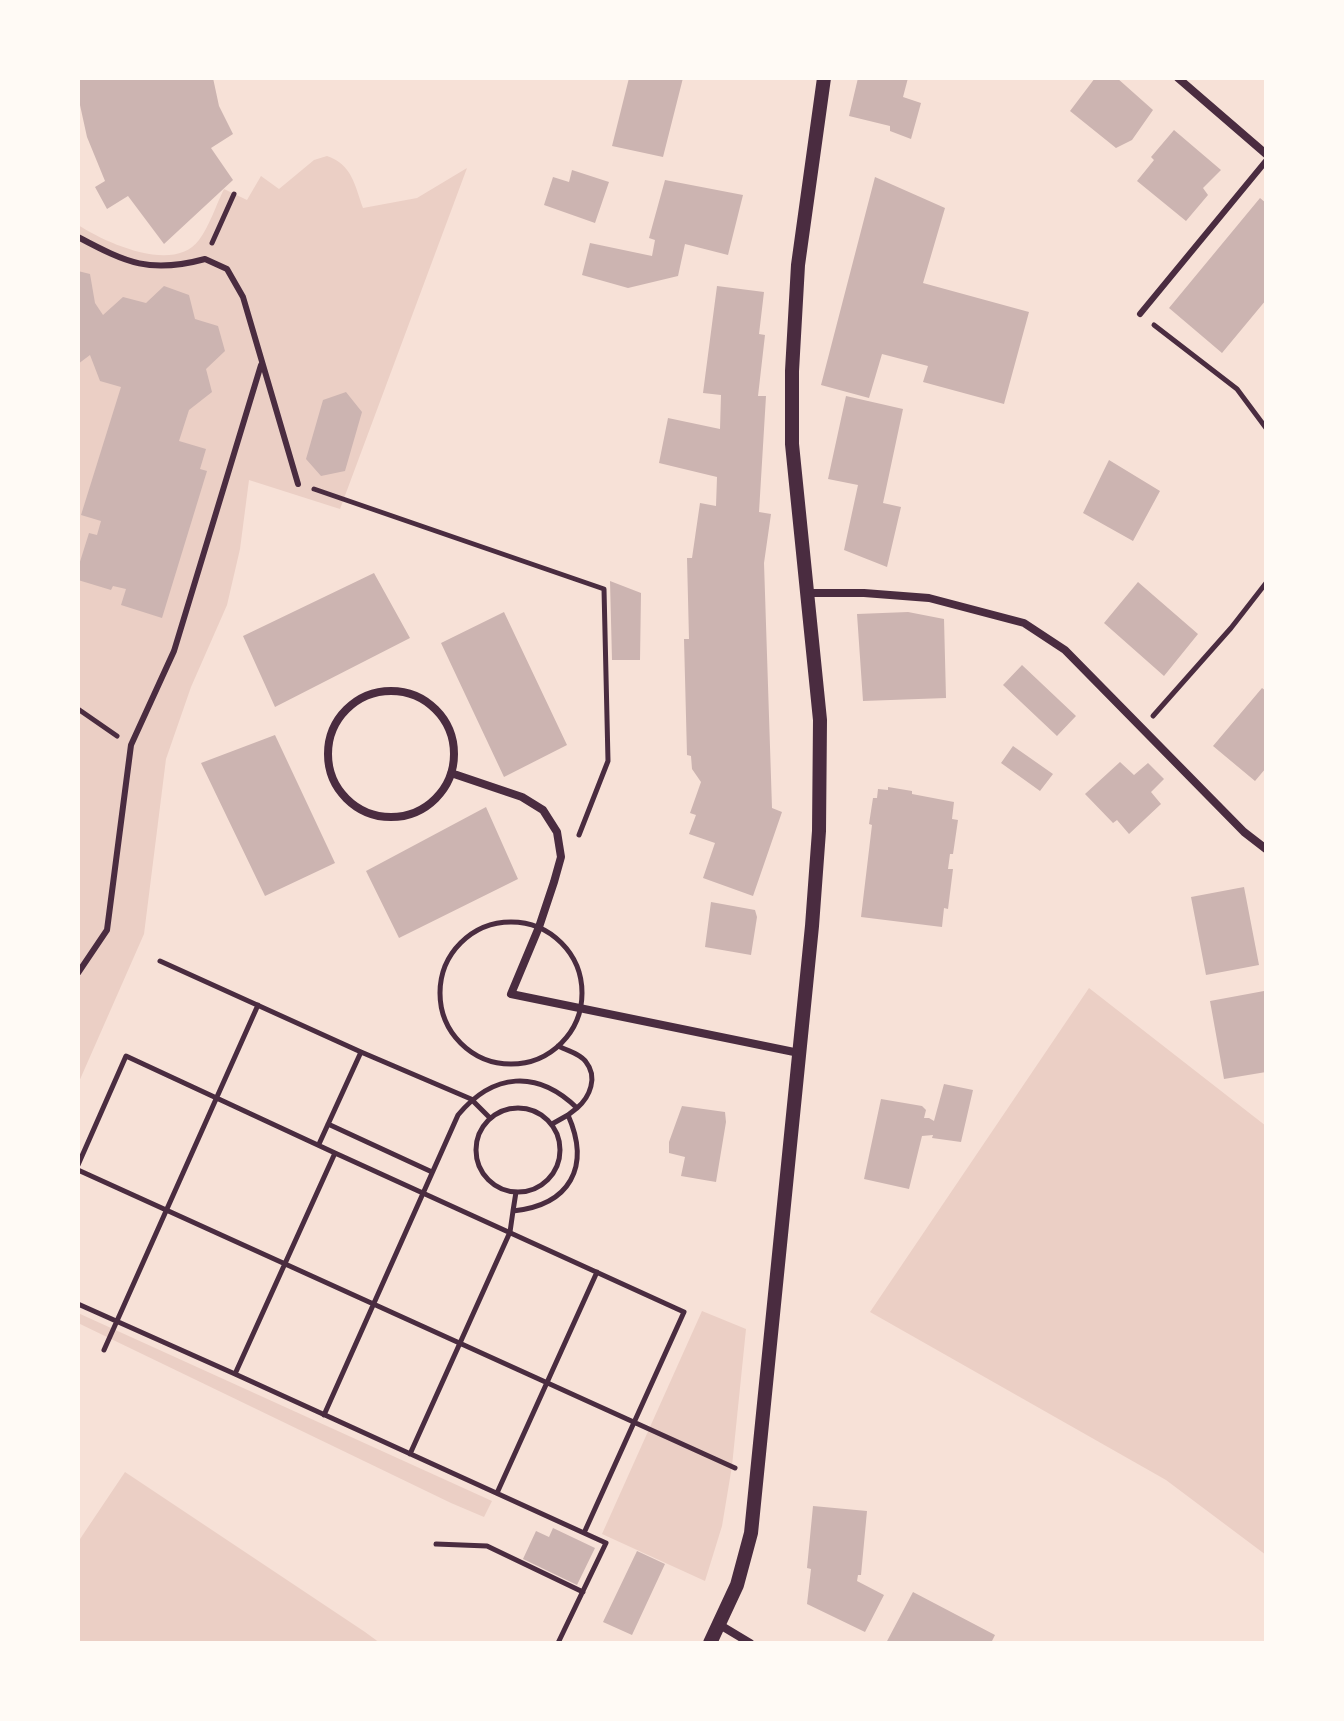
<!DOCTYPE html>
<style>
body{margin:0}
#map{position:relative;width:1344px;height:1721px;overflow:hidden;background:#f7e1d7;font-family:"Asap Condensed",sans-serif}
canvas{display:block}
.frame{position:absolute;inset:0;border:80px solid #fffaf5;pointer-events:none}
</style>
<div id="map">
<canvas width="1344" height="1721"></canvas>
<div class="frame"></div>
</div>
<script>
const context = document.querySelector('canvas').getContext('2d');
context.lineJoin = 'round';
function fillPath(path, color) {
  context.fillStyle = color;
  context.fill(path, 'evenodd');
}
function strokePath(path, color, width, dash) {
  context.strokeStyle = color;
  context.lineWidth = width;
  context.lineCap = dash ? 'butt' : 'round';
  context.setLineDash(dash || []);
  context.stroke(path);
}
fillPath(new Path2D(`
 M 327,156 C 352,164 355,186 363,208 L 417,198 L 467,168 L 340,509 L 249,480 L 240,549 L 227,605 L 191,687 L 166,759 L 144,934 L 78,1084 L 78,225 C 106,243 174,274 199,240 C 210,225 216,205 224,189 L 247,200 L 261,176 L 279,189 L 314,160 Z
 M 1089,988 L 1266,1126 L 1266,1555 L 1166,1480 L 870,1312 Z
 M 702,1311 L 746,1329 L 732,1466 L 722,1526 L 705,1581 L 602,1534 Z
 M 78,1313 L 492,1501 L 484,1517 L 451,1503 L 78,1323 Z
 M 125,1472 L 365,1632 L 380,1643 L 78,1643 L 78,1542 Z`), '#ebcfc5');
fillPath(new Path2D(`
 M 78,78 L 213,78 L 219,106 L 233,134 L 211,148 L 233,180 L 164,244 L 128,196 L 107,209 L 95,187 L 105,181 L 87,137 L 78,96 Z
 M 629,78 L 683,78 L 663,157 L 612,146 Z
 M 858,78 L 908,78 L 903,97 L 921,103 L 911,139 L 890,131 L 890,126 L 849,116 Z
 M 1095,78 L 1117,78 L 1153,110 L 1132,140 L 1116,148 L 1070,111 Z
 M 1174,130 L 1221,170 L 1203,188 L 1208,195 L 1186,221 L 1137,181 L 1154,160 L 1151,157 Z
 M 572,170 L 609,182 L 595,223 L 544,205 L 553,177 L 569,182 Z
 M 875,177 L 945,208 L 923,283 L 1029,312 L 1004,404 L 923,382 L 928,366 L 882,354 L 869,398 L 821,385 Z
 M 665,180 L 743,195 L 728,255 L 685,244 L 678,276 L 628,288 L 582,275 L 590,243 L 652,256 L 655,240 L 649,238 Z
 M 1260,198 L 1266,203 L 1266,300 L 1222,353 L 1169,308 Z
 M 78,271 L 90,274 L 95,303 L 103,315 L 123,297 L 146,303 L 164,286 L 189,295 L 195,319 L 218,326 L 225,351 L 206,369 L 212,392 L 189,410 L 179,441 L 206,449 L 200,469 L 207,471 L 162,618 L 121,605 L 126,589 L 113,586 L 111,590 L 78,580 L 78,568 L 89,533 L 97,535 L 101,521 L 81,515 L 121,387 L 100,381 L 90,355 L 78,364 Z
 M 717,286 L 764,292 L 759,334 L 765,335 L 758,396 L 766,396 L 759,512 L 771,514 L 764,563 L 772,808 L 782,812 L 753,896 L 703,878 L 715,843 L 689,834 L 696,815 L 690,813 L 701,782 L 692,769 L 691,756 L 687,755 L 684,639 L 689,639 L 687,558 L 692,558 L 700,503 L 716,506 L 717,477 L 659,463 L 668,418 L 720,429 L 721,395 L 703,393 Z
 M 346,392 L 362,412 L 345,471 L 321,476 L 306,459 L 323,400 Z
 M 846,396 L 903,409 L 883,503 L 901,507 L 887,567 L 844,550 L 858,485 L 828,479 Z
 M 1109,460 L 1160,491 L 1133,541 L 1083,513 Z
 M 374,573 L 410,638 L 275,707 L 243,636 Z
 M 610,581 L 641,593 L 640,660 L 612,660 Z
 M 1138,582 L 1198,634 L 1164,676 L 1104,623 Z
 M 504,612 L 567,745 L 504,777 L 441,643 Z
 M 908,612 L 944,619 L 946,698 L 863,701 L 857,614 Z
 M 1022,665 L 1076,716 L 1057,736 L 1003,685 Z
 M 1262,688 L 1266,691 L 1266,768 L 1255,781 L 1213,746 Z
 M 275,735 L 335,863 L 265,896 L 201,763 Z
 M 1013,746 L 1053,774 L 1040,791 L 1001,763 Z
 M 1120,762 L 1134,775 L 1148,763 L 1164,779 L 1151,792 L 1161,804 L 1129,834 L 1117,820 L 1113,823 L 1085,794 Z
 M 888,787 L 912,791 L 912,794 L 954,802 L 952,819 L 958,820 L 953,854 L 950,854 L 948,869 L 953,869 L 948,909 L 944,908 L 942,927 L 861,917 L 872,825 L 869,824 L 873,798 L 877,798 L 878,789 L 888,790 Z
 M 486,807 L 518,879 L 399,938 L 366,871 Z
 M 1244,887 L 1259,965 L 1206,975 L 1191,897 Z
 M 711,902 L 755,910 L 757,917 L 751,955 L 705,947 Z
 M 1264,991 L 1266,1072 L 1224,1079 L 1210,1001 Z
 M 944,1084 L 973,1090 L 961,1142 L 932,1138 L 933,1135 L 922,1136 L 909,1189 L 864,1179 L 881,1099 L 922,1106 L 926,1110 L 924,1118 L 929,1118 L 934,1121 Z
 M 682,1106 L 725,1112 L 726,1122 L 716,1182 L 681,1176 L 685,1157 L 669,1153 L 669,1142 Z
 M 813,1506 L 867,1511 L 861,1575 L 858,1575 L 857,1581 L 884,1595 L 865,1632 L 807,1604 L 811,1569 L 807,1568 Z
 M 553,1528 L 595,1548 L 577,1585 L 523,1559 L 536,1531 L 549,1537 Z
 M 637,1551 L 665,1564 L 632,1635 L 603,1622 Z
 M 913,1592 L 995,1635 L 991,1643 L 886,1643 Z`), '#ccb4b1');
strokePath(new Path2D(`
 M 212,243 L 234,194
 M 1154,325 L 1237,389 L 1266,428
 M 314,489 L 604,589 L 608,761 L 579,835
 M 78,709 L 117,736
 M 1153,716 L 1231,628 L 1266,583
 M440 993a71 71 0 1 1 142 0a71 71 0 1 1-142 0Z
 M 160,961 L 361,1052 L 471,1099 L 490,1118
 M476 1150a42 42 0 1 1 84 0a42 42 0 1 1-84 0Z
 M 328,1124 L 432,1172
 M 552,1124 L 568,1115
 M 319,1144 L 361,1052
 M 335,1153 L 684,1312 L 584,1533 L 235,1374 Z
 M 78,1165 L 126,1056 L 335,1153
 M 78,1170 L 735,1468
 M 516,1192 L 513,1211 C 570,1205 591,1167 568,1115 L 577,1108
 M 78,1304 L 235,1374
 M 104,1350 L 258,1005
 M 324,1415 L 458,1115 C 493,1073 537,1069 577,1108 C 590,1097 598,1077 586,1062 C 581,1054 566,1050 558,1046
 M 410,1454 L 510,1232 L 513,1211
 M 497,1493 L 597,1272
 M 436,1544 L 487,1546 L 583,1592
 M 558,1643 L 606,1543 L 584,1533`), '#4a2c40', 5);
strokePath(new Path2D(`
 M 78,237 C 127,263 150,274 205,259 L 227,269 L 243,297 L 298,484
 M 1140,314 L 1266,161
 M 78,973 L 107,930 L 131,745 L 174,651 L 261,365`), '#4a2c40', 6);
strokePath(new Path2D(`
 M 1178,78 L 1266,154
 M 807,593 L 864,593 L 929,598 L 1024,623 L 1065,650 L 1244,832 L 1266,849
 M328 754a63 63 0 1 1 126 0a63 63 0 1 1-126 0Z
 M 451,773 L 522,797 L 543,810 L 557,832 L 561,857 L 554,882 L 539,927 L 511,994 L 799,1053
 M 720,1625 L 750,1643`), '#4a2c40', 8);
strokePath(new Path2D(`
 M 710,1643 L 737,1585 L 751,1533 L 812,926 L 819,831 L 820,720 L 792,444 L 792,371 L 798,265 L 824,78`), '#4a2c40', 14);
</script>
